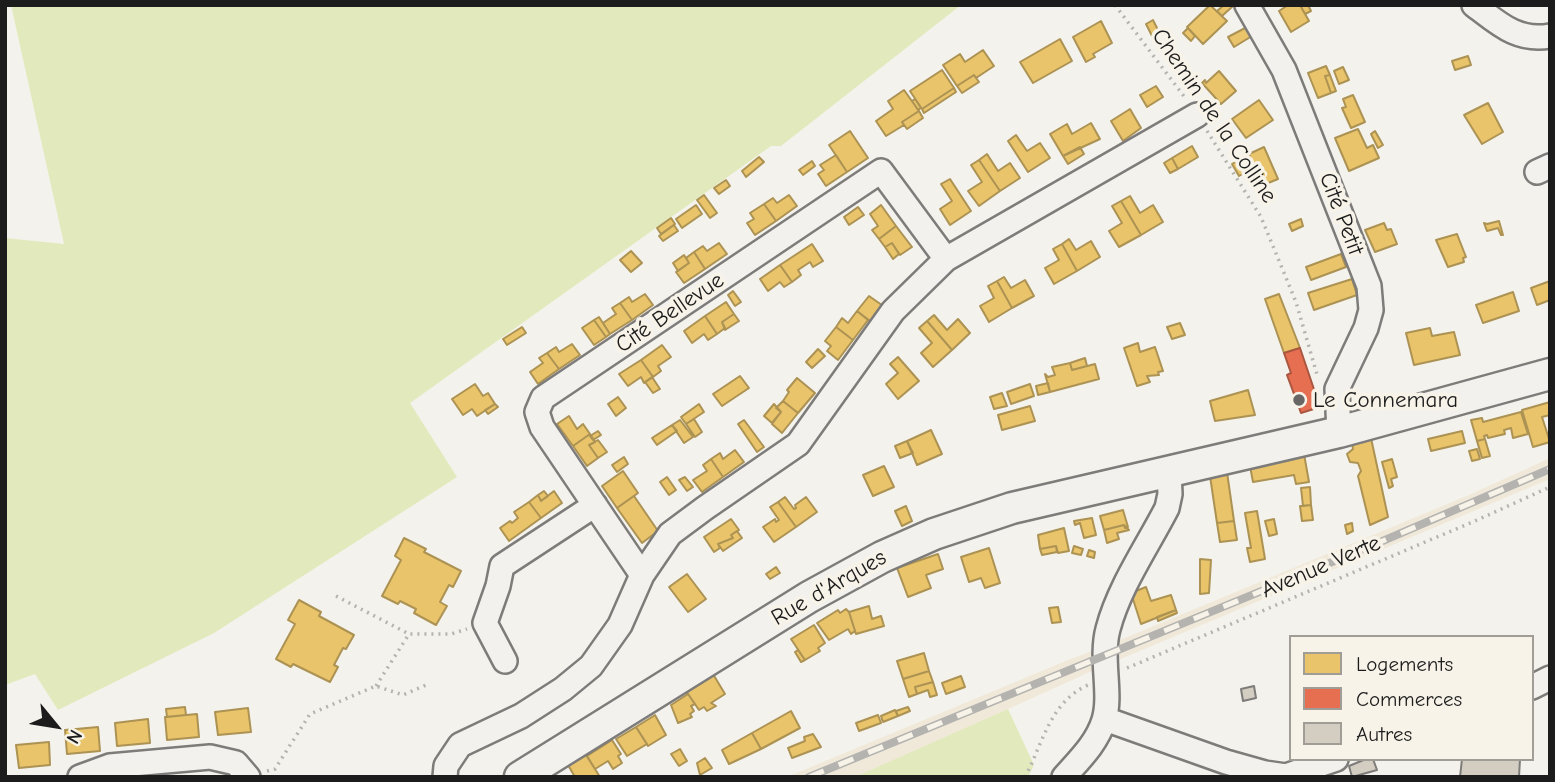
<!DOCTYPE html>
<meta charset="utf-8">
<style>
body{margin:0}
#map{position:relative;width:1555px;height:782px;overflow:hidden;background:#f4f2ec;font-family:"Comic Neue",sans-serif}
canvas{display:block}
.frame{position:absolute;inset:0;border:7px solid #1c1c1c;pointer-events:none}
.legend{position:absolute;left:1289px;top:635px;width:245px;height:126px;box-sizing:border-box;background:#f7f3e8;border:2px solid #9f9d96;margin:0;padding:9px 12px;list-style:none;font-size:21px;color:#1c1c1c}
.legend li{display:flex;align-items:center;gap:14px;height:35px}
.legend b{width:35px;border:2px solid #9f9d96}
.north{position:absolute;left:21px;top:691px;width:70px;height:70px;-webkit-text-stroke:5px #f7f3e8;paint-order:stroke;rotate:120deg;font-size:19px;font-weight:700;line-height:28px;text-align:center;color:#1c1c1c}
.north::after{content:'';display:block;margin:auto;width:24px;height:32px;background:#1c1c1c;clip-path:polygon(50% 0,100% 100%,50% 72%,0 100%)}
</style>
<div id="map">
<canvas width="1555" height="782"></canvas>
<div class="frame"></div>
<ul class="legend">
<li><b style="height:19px;background:#e9c46a"></b>Logements</li>
<li><b style="height:19px;background:#e76f51"></b>Commerces</li>
<li><b style="height:19px;background:#d4cec2"></b>Autres</li>
</ul>
<div class="north">N</div>
</div>
<script>
const context = document.querySelector('canvas').getContext('2d');
context.lineJoin = 'round';
function fillPath(path, color) {
  context.fillStyle = color;
  context.fill(path, 'evenodd');
}
function strokePath(path, color, width, dash) {
  context.strokeStyle = color;
  context.lineWidth = width;
  context.lineCap = dash ? 'butt' : 'round';
  context.setLineDash(dash || []);
  context.stroke(path);
}
function label(font, color, halo, rows, align = 'center') {
  context.font = font + ' "Comic Neue",sans-serif';
  context.lineWidth = 7;
  context.setLineDash([]);
  context.textBaseline = 'middle';
  context.strokeStyle = halo;
  context.fillStyle = color;
  for (const [text, x, y, turn = 0] of rows) {
    context.save();
    context.translate(x, y);
    context.rotate((+turn || 0) * Math.PI / 180);
    context.textAlign = isNaN(turn) ? turn : align;
    if (halo) context.strokeText(text, 0, 0);
    context.fillText(text, 0, 0);
    context.restore();
  }
}
fillPath(new Path2D(`
 M 1550,458 L 1550,479 L 1092,671 L 905,756 L 855,777 L 787,777 L 1068,660 L 1113,643 L 1469,495 Z`), '#f0e9da');
fillPath(new Path2D(`
 M 11,5 L 961,5 L 781,146 L 771,146 L 410,403 L 457,477 L 214,633 L 58,710 L 35,674 L 5,685 L 5,238 L 64,244 Z
 M 1008,709 L 1034,765 L 1028,777 L 855,777 Z`), '#e2eabd');
const homes = new Path2D(`
 M 1210,5 L 1227,21 L 1203,44 L 1187,27 Z
 M 1224,5 L 1233,6 L 1222,16 L 1217,11 Z
 M 1288,5 L 1300,5 L 1309,21 L 1291,32 L 1279,11 Z
 M 1300,5 L 1308,5 L 1311,11 L 1305,14 Z
 M 1153,20 L 1160,34 L 1153,38 L 1146,24 Z
 M 1101,21 L 1112,43 L 1093,54 L 1095,57 L 1086,62 L 1073,37 Z
 M 1247,27 L 1252,36 L 1234,47 L 1228,37 Z
 M 1188,28 L 1195,36 L 1191,41 L 1183,33 Z
 M 1060,39 L 1072,61 L 1033,83 L 1020,62 Z
 M 983,50 L 994,66 L 976,78 L 974,75 L 957,86 L 943,65 L 960,54 L 965,62 Z
 M 1468,56 L 1471,65 L 1455,70 L 1452,61 Z
 M 1326,66 L 1330,75 L 1325,76 L 1331,93 L 1318,98 L 1308,73 Z
 M 1343,67 L 1349,80 L 1339,84 L 1334,71 Z
 M 942,70 L 954,88 L 922,109 L 910,91 Z
 M 1219,71 L 1236,91 L 1221,104 L 1202,83 L 1205,80 L 1206,83 Z
 M 974,75 L 979,82 L 962,93 L 957,86 Z
 M 1330,75 L 1336,91 L 1331,93 L 1325,76 Z
 M 1156,86 L 1163,97 L 1147,107 L 1140,95 Z
 M 954,88 L 956,92 L 924,113 L 922,109 Z
 M 904,90 L 919,111 L 902,122 L 904,125 L 886,136 L 876,121 L 893,109 L 888,101 Z
 M 1353,95 L 1365,122 L 1351,128 L 1342,108 L 1346,107 L 1343,99 Z
 M 915,99 L 921,108 L 918,110 L 912,101 Z
 M 1259,100 L 1273,120 L 1246,138 L 1232,119 Z
 M 1488,103 L 1503,132 L 1482,144 L 1464,115 Z
 M 1130,109 L 1141,128 L 1123,141 L 1111,121 Z
 M 919,111 L 923,118 L 907,129 L 902,122 Z
 M 1091,123 L 1100,139 L 1063,156 L 1050,134 L 1067,124 L 1072,134 Z
 M 1358,129 L 1367,148 L 1373,145 L 1379,158 L 1349,171 L 1335,138 Z
 M 850,131 L 868,158 L 847,172 L 829,145 Z
 M 1375,131 L 1383,145 L 1378,148 L 1371,134 Z
 M 1016,135 L 1027,151 L 1040,143 L 1050,158 L 1028,172 L 1008,141 Z
 M 1192,146 L 1198,157 L 1178,169 L 1172,158 Z
 M 1080,147 L 1084,154 L 1068,164 L 1063,156 Z
 M 1264,147 L 1278,179 L 1256,188 L 1246,165 L 1252,162 L 1249,154 Z
 M 987,154 L 998,171 L 1010,163 L 1020,178 L 1000,191 L 979,160 Z
 M 1249,154 L 1252,162 L 1243,166 L 1239,160 Z
 M 836,155 L 847,172 L 826,186 L 818,174 L 824,170 L 820,165 Z
 M 759,157 L 764,162 L 746,177 L 742,171 Z
 M 1172,158 L 1178,169 L 1170,173 L 1164,163 Z
 M 979,160 L 1000,191 L 979,206 L 968,191 L 982,182 L 971,165 Z
 M 1239,160 L 1246,172 L 1239,176 L 1232,164 Z
 M 812,161 L 815,166 L 803,175 L 799,170 Z
 M 950,179 L 971,211 L 950,225 L 940,209 L 952,201 L 941,184 Z
 M 726,180 L 730,186 L 719,194 L 714,188 Z
 M 704,195 L 717,213 L 710,218 L 697,200 Z
 M 789,195 L 797,206 L 776,221 L 764,204 L 773,198 L 777,203 Z
 M 1130,196 L 1140,213 L 1153,205 L 1163,222 L 1141,235 L 1121,201 Z
 M 1121,201 L 1141,235 L 1119,247 L 1109,231 L 1122,223 L 1112,206 Z
 M 764,204 L 776,221 L 755,235 L 747,223 L 754,219 L 750,213 Z
 M 696,205 L 702,214 L 682,228 L 676,219 Z
 M 881,205 L 896,226 L 879,239 L 872,230 L 878,226 L 870,214 Z
 M 858,207 L 864,215 L 849,225 L 844,217 Z
 M 671,218 L 675,224 L 661,234 L 657,228 Z
 M 1301,219 L 1303,226 L 1292,231 L 1289,224 Z
 M 1499,221 L 1503,235 L 1501,235 L 1498,228 L 1487,231 L 1484,223 L 1487,224 Z
 M 1384,223 L 1387,230 L 1391,229 L 1397,244 L 1375,252 L 1365,230 Z
 M 674,225 L 678,231 L 663,241 L 659,236 Z
 M 896,226 L 912,247 L 900,255 L 892,243 L 885,247 L 879,239 Z
 M 1457,234 L 1466,257 L 1463,258 L 1464,262 L 1448,267 L 1436,240 Z
 M 1069,239 L 1076,250 L 1091,241 L 1100,257 L 1077,271 L 1062,244 Z
 M 719,243 L 727,254 L 705,269 L 694,252 L 703,246 L 707,251 Z
 M 892,243 L 899,254 L 893,259 L 885,247 Z
 M 812,244 L 823,261 L 813,267 L 810,262 L 798,270 L 801,275 L 792,282 L 780,265 Z
 M 1062,244 L 1077,271 L 1054,284 L 1045,268 L 1059,260 L 1053,249 Z
 M 631,251 L 642,263 L 631,272 L 620,260 Z
 M 694,252 L 705,269 L 684,283 L 676,272 L 689,263 L 686,258 Z
 M 1341,254 L 1346,267 L 1311,280 L 1306,267 Z
 M 684,255 L 689,263 L 678,271 L 673,263 Z
 M 780,265 L 792,282 L 784,287 L 780,282 L 768,291 L 760,279 Z
 M 1004,277 L 1011,288 L 1025,280 L 1034,296 L 1012,308 L 997,281 Z
 M 1352,279 L 1357,295 L 1314,310 L 1308,293 Z
 M 997,281 L 1012,308 L 989,322 L 980,306 L 994,298 L 988,286 Z
 M 1550,281 L 1550,300 L 1537,305 L 1531,288 Z
 M 733,291 L 741,302 L 735,306 L 728,295 Z
 M 1513,292 L 1519,311 L 1483,323 L 1476,305 Z
 M 645,294 L 653,305 L 632,320 L 620,303 L 629,297 L 632,302 Z
 M 1279,294 L 1300,348 L 1284,353 L 1265,299 Z
 M 869,296 L 886,308 L 874,324 L 857,311 Z
 M 726,302 L 734,314 L 722,322 L 725,328 L 717,334 L 705,316 Z
 M 620,303 L 632,320 L 610,334 L 603,323 L 616,314 L 612,308 Z
 M 857,311 L 868,320 L 853,340 L 836,327 L 842,318 L 848,323 Z
 M 734,314 L 739,321 L 725,330 L 722,322 Z
 M 934,315 L 947,330 L 958,319 L 970,333 L 952,350 L 927,321 Z
 M 705,316 L 717,334 L 708,340 L 704,334 L 692,343 L 684,331 Z
 M 599,317 L 610,334 L 606,337 L 594,320 Z
 M 594,320 L 606,337 L 594,345 L 582,328 Z
 M 927,321 L 952,350 L 933,367 L 921,353 L 932,343 L 919,328 Z
 M 1180,323 L 1185,335 L 1172,339 L 1167,327 Z
 M 522,327 L 526,333 L 507,345 L 503,339 Z
 M 836,327 L 853,340 L 838,360 L 827,351 L 831,346 L 825,341 Z
 M 1430,328 L 1432,336 L 1454,332 L 1460,355 L 1414,365 L 1406,333 Z
 M 1138,343 L 1140,352 L 1155,347 L 1163,371 L 1158,372 L 1159,375 L 1147,376 L 1150,382 L 1137,386 L 1124,348 Z
 M 572,344 L 580,355 L 559,369 L 547,353 L 556,347 L 559,352 Z
 M 662,345 L 671,357 L 658,366 L 661,371 L 653,377 L 641,360 Z
 M 818,349 L 825,356 L 812,368 L 806,362 Z
 M 547,353 L 559,369 L 538,384 L 530,372 L 543,363 L 539,358 Z
 M 898,357 L 919,381 L 898,399 L 886,384 L 898,373 L 890,364 Z
 M 1085,358 L 1087,366 L 1072,370 L 1070,363 Z
 M 641,360 L 653,377 L 644,383 L 641,377 L 628,386 L 619,374 Z
 M 1070,363 L 1072,370 L 1095,364 L 1099,379 L 1050,392 L 1045,374 L 1048,377 L 1055,375 L 1052,367 Z
 M 740,376 L 749,388 L 722,406 L 713,394 Z
 M 652,377 L 660,389 L 653,393 L 645,382 Z
 M 797,378 L 815,393 L 798,413 L 783,401 L 789,392 L 787,390 Z
 M 1048,383 L 1050,392 L 1038,395 L 1036,386 Z
 M 475,384 L 483,396 L 488,393 L 495,404 L 477,416 L 472,409 L 463,415 L 452,399 Z
 M 1030,384 L 1034,396 L 1011,404 L 1007,392 Z
 M 1248,390 L 1255,415 L 1215,421 L 1210,401 Z
 M 1002,393 L 1007,406 L 994,409 L 990,397 Z
 M 618,397 L 626,408 L 616,416 L 608,404 Z
 M 783,401 L 798,413 L 782,433 L 772,424 L 781,412 L 776,408 Z
 M 1550,402 L 1550,415 L 1542,417 L 1550,442 L 1533,447 L 1522,410 Z
 M 495,404 L 498,407 L 488,414 L 485,410 Z
 M 699,404 L 704,412 L 686,424 L 681,417 Z
 M 774,404 L 781,412 L 772,423 L 764,416 Z
 M 1030,406 L 1035,421 L 1002,430 L 998,415 Z
 M 1521,412 L 1528,434 L 1513,438 L 1511,428 L 1504,430 L 1505,434 L 1488,438 L 1487,435 L 1484,436 L 1485,439 L 1477,441 L 1471,420 L 1482,418 L 1483,422 Z
 M 569,416 L 577,429 L 583,424 L 590,434 L 573,446 L 557,424 Z
 M 694,419 L 702,432 L 695,437 L 686,424 Z
 M 680,420 L 693,437 L 684,443 L 672,425 Z
 M 744,420 L 764,447 L 757,452 L 738,424 Z
 M 672,425 L 677,431 L 657,445 L 652,438 Z
 M 931,430 L 942,454 L 917,465 L 907,441 Z
 M 598,431 L 601,435 L 593,440 L 590,436 Z
 M 1462,431 L 1465,443 L 1431,451 L 1428,439 Z
 M 590,434 L 595,442 L 589,445 L 598,458 L 587,466 L 573,446 Z
 M 1371,438 L 1388,517 L 1370,525 L 1358,476 L 1361,471 L 1358,463 L 1350,462 L 1347,454 L 1353,449 L 1352,443 Z
 M 1485,439 L 1490,456 L 1482,458 L 1477,441 Z
 M 598,440 L 607,452 L 598,458 L 589,445 Z
 M 907,441 L 913,453 L 900,458 L 895,446 Z
 M 1477,449 L 1480,459 L 1472,461 L 1469,451 Z
 M 735,450 L 744,462 L 723,477 L 711,459 L 720,453 L 723,459 Z
 M 1304,454 L 1309,482 L 1296,484 L 1294,475 L 1253,482 L 1250,466 Z
 M 624,457 L 628,464 L 617,472 L 612,465 Z
 M 711,459 L 723,477 L 702,492 L 693,480 L 707,471 L 703,465 Z
 M 1392,459 L 1397,477 L 1391,479 L 1393,486 L 1389,488 L 1382,462 Z
 M 884,466 L 894,487 L 873,496 L 863,475 Z
 M 623,471 L 638,493 L 617,508 L 602,486 Z
 M 1227,472 L 1234,521 L 1217,523 L 1210,476 Z
 M 667,477 L 676,490 L 669,495 L 660,482 Z
 M 685,477 L 693,487 L 687,491 L 679,480 Z
 M 1310,487 L 1311,505 L 1303,506 L 1301,488 Z
 M 544,491 L 548,496 L 541,501 L 538,495 Z
 M 554,491 L 562,503 L 541,518 L 529,502 L 538,495 L 541,501 Z
 M 634,496 L 658,531 L 642,543 L 617,508 Z
 M 785,497 L 794,509 L 796,508 L 795,505 L 806,497 L 817,512 L 796,527 L 778,502 Z
 M 529,502 L 541,518 L 509,541 L 500,528 L 510,521 L 512,523 L 518,518 L 514,512 Z
 M 778,502 L 796,527 L 774,542 L 763,527 L 775,519 L 776,522 L 779,520 L 770,507 Z
 M 1311,505 L 1313,520 L 1302,521 L 1300,506 Z
 M 906,506 L 912,521 L 902,526 L 895,511 Z
 M 1123,510 L 1128,527 L 1125,528 L 1124,525 L 1104,530 L 1100,516 Z
 M 1257,511 L 1265,559 L 1250,562 L 1247,548 L 1251,548 L 1245,513 Z
 M 1092,518 L 1096,535 L 1084,538 L 1080,523 L 1075,525 L 1074,521 Z
 M 731,519 L 739,530 L 731,535 L 733,538 L 718,544 L 720,548 L 714,552 L 704,537 Z
 M 1274,519 L 1277,534 L 1269,536 L 1265,521 Z
 M 1234,521 L 1237,540 L 1220,542 L 1217,523 Z
 M 1352,523 L 1353,531 L 1347,534 L 1345,525 Z
 M 1124,525 L 1129,530 L 1117,533 L 1119,539 L 1107,543 L 1104,530 Z
 M 1064,528 L 1069,551 L 1058,553 L 1056,546 L 1040,549 L 1038,535 Z
 M 737,531 L 742,538 L 723,551 L 718,544 L 733,538 L 731,535 Z
 M 404,538 L 426,549 L 424,552 L 461,571 L 453,587 L 449,585 L 440,602 L 447,606 L 436,625 L 414,613 L 416,609 L 400,601 L 398,604 L 382,596 L 401,560 L 395,556 Z
 M 1056,546 L 1057,552 L 1042,555 L 1040,549 Z
 M 1074,546 L 1083,549 L 1081,555 L 1072,553 Z
 M 989,548 L 1000,583 L 985,588 L 981,578 L 969,582 L 961,557 Z
 M 1089,550 L 1095,552 L 1094,558 L 1087,556 Z
 M 938,554 L 943,569 L 926,575 L 931,588 L 908,597 L 897,568 Z
 M 1200,559 L 1211,560 L 1209,593 L 1200,594 Z
 M 776,567 L 780,573 L 770,579 L 766,574 Z
 M 687,574 L 706,599 L 688,612 L 669,587 Z
 M 1146,587 L 1151,601 L 1171,595 L 1176,610 L 1141,624 L 1131,593 Z
 M 299,600 L 321,612 L 319,616 L 354,635 L 346,649 L 343,648 L 334,665 L 338,667 L 330,682 L 293,664 L 291,667 L 276,659 L 295,624 L 288,620 Z
 M 869,606 L 872,619 L 881,616 L 884,626 L 856,634 L 849,612 Z
 M 1058,607 L 1061,622 L 1052,623 L 1049,608 Z
 M 846,609 L 849,612 L 855,631 L 851,634 L 848,629 L 829,640 L 817,623 L 838,610 L 840,613 Z
 M 1176,610 L 1177,613 L 1158,621 L 1157,617 Z
 M 814,625 L 825,643 L 818,648 L 820,651 L 805,660 L 791,639 Z
 M 798,650 L 805,660 L 801,662 L 795,652 Z
 M 924,653 L 929,671 L 903,679 L 897,661 Z
 M 929,671 L 933,682 L 915,687 L 917,694 L 909,697 L 903,679 Z
 M 713,674 L 725,694 L 711,703 L 716,706 L 707,711 L 704,707 L 699,710 L 686,691 Z
 M 961,676 L 965,687 L 946,694 L 942,683 Z
 M 933,682 L 937,695 L 930,697 L 928,690 L 917,694 L 915,687 Z
 M 688,694 L 695,704 L 691,706 L 694,711 L 690,714 L 692,717 L 678,723 L 671,705 Z
 M 185,707 L 186,715 L 167,717 L 166,709 Z
 M 908,707 L 910,711 L 898,716 L 896,711 Z
 M 248,708 L 251,732 L 218,735 L 215,712 Z
 M 895,710 L 898,716 L 883,722 L 881,716 Z
 M 791,711 L 800,728 L 761,749 L 752,733 Z
 M 197,714 L 199,737 L 167,740 L 165,717 Z
 M 655,715 L 666,735 L 648,746 L 636,727 Z
 M 878,715 L 881,723 L 859,731 L 856,723 Z
 M 148,719 L 150,743 L 117,746 L 115,723 Z
 M 98,727 L 100,751 L 67,754 L 65,730 Z
 M 636,727 L 647,744 L 627,756 L 616,739 Z
 M 752,733 L 761,749 L 729,764 L 722,750 Z
 M 813,734 L 821,747 L 792,758 L 788,748 L 805,741 L 804,737 Z
 M 612,740 L 621,754 L 618,756 L 622,763 L 613,769 L 608,761 L 595,769 L 587,756 Z
 M 49,742 L 50,765 L 19,768 L 16,745 Z
 M 680,749 L 687,761 L 679,766 L 671,754 Z
 M 586,755 L 595,769 L 600,777 L 575,777 L 568,765 Z
 M 705,758 L 712,768 L 700,775 L 697,763 Z`);
fillPath(homes, '#e9c46a');
strokePath(homes, '#ac9253', 2);
const shops = new Path2D(`
 M 1300,348 L 1320,407 L 1301,413 L 1287,375 L 1291,373 L 1284,353 Z`);
fillPath(shops, '#e76f51');
strokePath(shops, '#aa5641', 2);
const building = new Path2D(`
 M 1254,686 L 1256,698 L 1243,701 L 1241,689 Z
 M 1366,759 L 1373,759 L 1377,770 L 1352,777 L 1349,766 Z
 M 1462,759 L 1520,759 L 1519,777 L 1460,777 Z`);
fillPath(building, '#d4cec2');
strokePath(building, '#7d7c7a', 2);
const minor = new Path2D(`
 M 1247,5 L 1284,70 L 1369,286 L 1371,310 L 1366,328 L 1337,389 L 1339,432
 M 1474,5 C 1498,23 1517,42 1550,36
 M 1537,172 L 1550,166
 M 642,575 L 542,427 L 537,412 L 543,398 L 881,171 L 946,259
 M 505,661 L 485,623 L 498,586 L 502,566 L 595,505
 M 1532,687 L 1550,678
 M 1105,719 L 1226,762 L 1265,773 L 1286,776 L 1336,759
 M 80,777 L 110,766 L 210,757 L 236,763 L 248,777
 M 445,777 L 446,766 L 460,745 L 521,716 L 563,689 L 591,666 L 620,625 L 642,575 L 670,534 L 705,508 L 798,444 L 893,311 L 946,259 L 1197,115
 M 1064,777 C 1079,760 1097,743 1104,720 C 1112,694 1100,659 1108,629 C 1119,587 1147,547 1167,508 L 1170,494 L 1169,471`);
const major = new Path2D(`
 M 520,777 L 809,597 L 882,557 L 934,534 L 1012,508 L 1339,432 L 1550,374`);
strokePath(minor, '#7d7c7a', 28);
strokePath(major, '#7d7c7a', 35);
strokePath(new Path2D(`
 M 1115,5 L 1186,99
 M 1207,131 L 1261,217 L 1296,302 L 1318,378
 M 336,596 L 409,634
 M 1127,668 L 1475,521 L 1550,487
 M 376,686 L 409,634 L 451,634 L 467,629
 M 267,771 L 275,769 L 310,714 L 376,686 L 403,695 L 426,685
 M 1025,777 C 1043,743 1050,702 1088,685`), '#b4b3b0', 3.5, [2, 5]);
strokePath(minor, '#f2f1ed', 23);
strokePath(major, '#f2f1ed', 30);
const rail = new Path2D(`
 M 809,777 L 1371,546 L 1550,469`);
strokePath(rail, '#b4b3b0', 8);
strokePath(rail, '#f7f3e8', 5, [16]);
for (const [x, y, r, color] of [
 [1299,400,7,"#686765"]
]) {
  const dot = new Path2D();
  dot.arc(x, y, r, 0, 2 * Math.PI);
  context.fillStyle = color;
  context.fill(dot);
  strokePath(dot, '#f7f3e8', 2.5);
}
label('23px', '#1c1c1c', '#f7f3e8', [
 ["Chemin de la Colline",1214,116,56],
 ["Cité Petit",1341,214,69],
 ["Cité Bellevue",670,313,-34],
 ["Avenue Verte",1321,567,-23],
 ["Rue d'Arques",829,588,-30]
]);
label('23px', '#1c1c1c', '#f7f3e8', [
 ["Le Connemara",1313,400]
], 'left');
</script>
